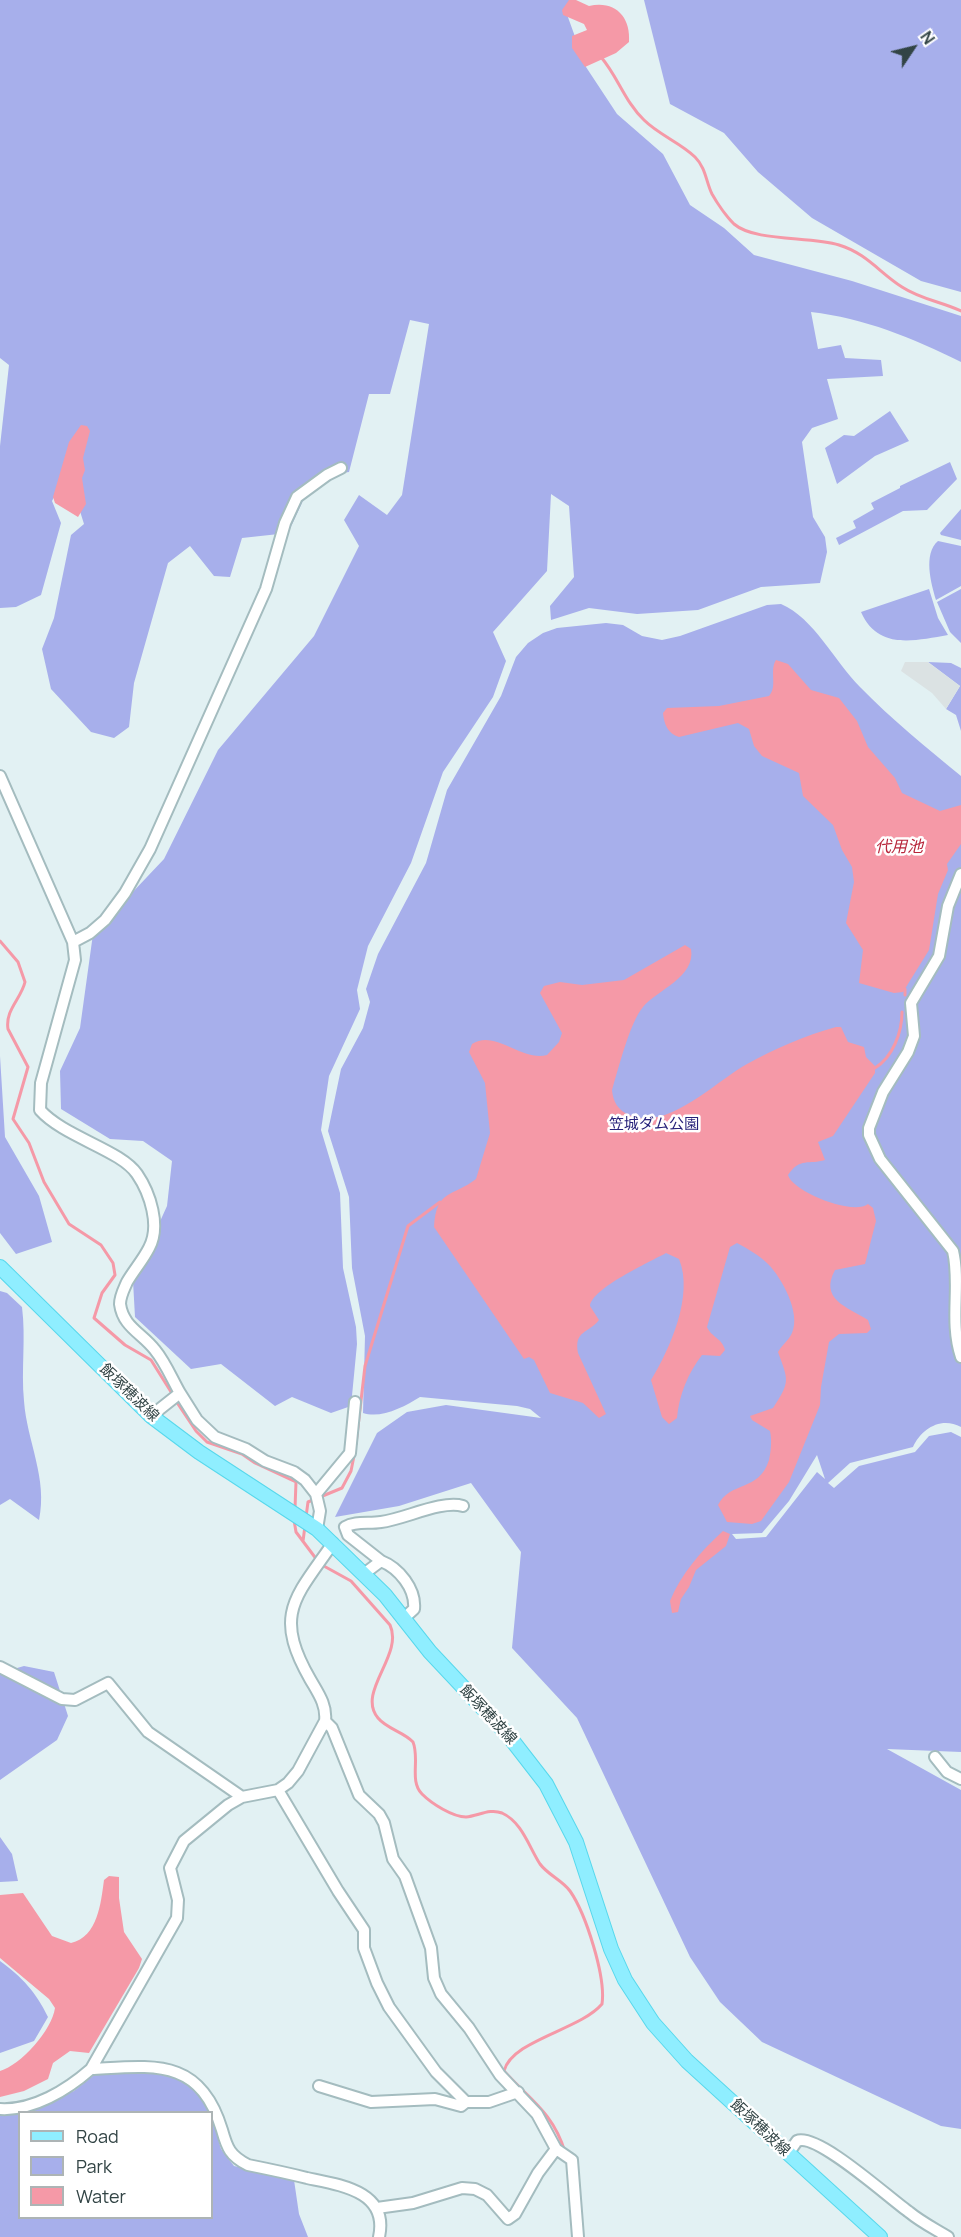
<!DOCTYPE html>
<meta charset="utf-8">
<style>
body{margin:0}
#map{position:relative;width:961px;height:2237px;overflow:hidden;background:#e2f1f3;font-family:Manrope,sans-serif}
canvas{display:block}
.legend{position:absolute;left:18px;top:2111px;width:195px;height:108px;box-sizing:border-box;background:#fff;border:2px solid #adb4b5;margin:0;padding:8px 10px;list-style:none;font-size:18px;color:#324445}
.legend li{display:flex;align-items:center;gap:12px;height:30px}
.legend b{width:30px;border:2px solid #adb4b5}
.north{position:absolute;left:883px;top:18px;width:60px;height:60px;-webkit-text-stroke:4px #fff;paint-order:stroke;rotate:55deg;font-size:16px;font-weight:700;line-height:24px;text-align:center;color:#324445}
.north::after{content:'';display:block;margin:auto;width:21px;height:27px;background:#324445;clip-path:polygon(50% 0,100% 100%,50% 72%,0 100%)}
</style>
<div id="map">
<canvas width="961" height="2237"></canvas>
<ul class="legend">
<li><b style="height:8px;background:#8feeff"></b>Road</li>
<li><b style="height:16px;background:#a7afeb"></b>Park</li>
<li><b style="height:16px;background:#f599a7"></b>Water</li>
</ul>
<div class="north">N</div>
</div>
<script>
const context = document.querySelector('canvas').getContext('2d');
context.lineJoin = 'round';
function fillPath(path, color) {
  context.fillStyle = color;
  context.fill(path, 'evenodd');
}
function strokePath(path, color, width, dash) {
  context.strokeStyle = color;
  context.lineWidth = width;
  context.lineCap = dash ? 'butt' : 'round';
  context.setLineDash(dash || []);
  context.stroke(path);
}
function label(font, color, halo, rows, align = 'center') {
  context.font = font + ' Manrope,"Noto Sans JP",sans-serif';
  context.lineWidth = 5;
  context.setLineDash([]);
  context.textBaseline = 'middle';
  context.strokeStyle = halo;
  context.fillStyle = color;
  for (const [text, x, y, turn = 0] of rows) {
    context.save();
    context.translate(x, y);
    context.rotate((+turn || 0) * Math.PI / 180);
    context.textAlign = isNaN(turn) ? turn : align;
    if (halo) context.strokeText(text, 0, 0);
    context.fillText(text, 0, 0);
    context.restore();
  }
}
fillPath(new Path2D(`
 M 0,0 L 572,0 L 565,9 L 586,67 L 617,114 L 663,154 L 690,205 L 724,228 L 754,255 L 852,281 L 961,316 L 961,362 C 913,338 864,318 811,312 L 818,349 L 841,345 L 845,358 L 881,360 L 883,376 L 827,379 L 838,419 L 812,428 L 802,442 L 813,517 L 825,537 L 827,552 L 820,583 L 761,587 L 698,610 L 637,614 L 589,608 L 551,620 L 550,606 L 574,577 L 569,506 L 551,494 L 547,571 L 493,632 L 506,661 L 493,697 L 443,772 L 411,863 L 368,946 L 357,990 L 360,1009 L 329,1076 L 321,1130 L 340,1193 L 343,1268 L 356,1327 L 357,1344 L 351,1406 L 331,1413 L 292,1397 L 275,1406 L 221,1364 L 191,1369 L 135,1317 L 133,1281 L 167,1206 L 172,1161 L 143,1141 L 110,1139 L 61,1109 L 60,1071 L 80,1028 L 93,934 L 164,859 L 218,750 L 314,636 L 359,546 L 344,520 L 359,495 L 387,515 L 402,495 L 429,324 L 410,320 L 390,394 L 369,394 L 349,472 L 314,477 L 288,533 L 242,538 L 230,577 L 214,576 L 190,546 L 168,563 L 134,683 L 129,727 L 114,738 L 91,732 L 51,689 L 42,649 L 54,618 L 71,535 L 84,524 L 79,508 L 75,457 L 52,501 L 61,523 L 41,595 L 16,607 L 0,608 L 0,446 L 9,365 L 0,358 Z
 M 644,0 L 961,0 L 961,292 L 921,281 L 812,218 L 758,172 L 724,133 L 670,104 Z
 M 890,411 L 909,441 L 875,456 L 837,484 L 825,448 L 844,435 L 854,436 Z
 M 950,462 L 957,479 L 927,510 L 903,511 L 839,545 L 836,538 L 856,528 L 853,521 L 874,509 L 871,503 L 900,488 L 900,486 Z
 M 961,509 L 961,540 L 941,535 L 940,533 Z
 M 938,541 L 961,546 L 961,586 L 936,600 C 931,583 923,554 938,541 Z
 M 929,589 L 938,618 L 948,635 C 913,641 878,650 861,612 Z
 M 961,589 L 961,643 L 950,632 L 937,602 Z
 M 781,604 C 814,618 835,662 860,687 C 891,719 927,748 961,776 L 961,1427 C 941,1416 921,1429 913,1447 L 850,1463 L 828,1483 L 834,1488 L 859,1466 L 915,1452 L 929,1436 L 951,1432 L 961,1437 L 961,1752 L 887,1749 L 961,1790 L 961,2129 L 941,2126 L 762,2042 L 720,2002 L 690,1957 L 577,1718 L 512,1648 L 521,1552 L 471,1483 L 399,1506 L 335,1517 L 377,1433 L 407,1412 L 446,1405 L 541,1418 L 530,1409 L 517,1406 L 420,1397 C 404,1407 381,1419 363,1413 L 365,1336 L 352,1268 L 349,1197 L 328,1131 L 341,1069 L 363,1028 L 370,1002 L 366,989 L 378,954 L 426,863 L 447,790 L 501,696 L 516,657 L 528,643 L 543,633 L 557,628 L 606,623 L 623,625 L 642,636 L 662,640 L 680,636 L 767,605 ZM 817,1455 L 825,1479 L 817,1472 L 766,1537 L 736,1539 L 732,1534 L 762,1533 L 789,1501 Z
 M 928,662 L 951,663 L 961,668 L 961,731 L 956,715 L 946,709 L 960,686 Z
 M 0,1056 L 5,1137 L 39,1196 L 52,1242 L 16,1254 L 0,1233 Z
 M 0,1291 L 7,1293 L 22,1307 C 26,1338 21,1370 24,1401 C 27,1442 48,1478 39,1520 L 10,1499 L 0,1505 Z
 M 24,1666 L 54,1672 L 68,1716 L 57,1740 L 0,1780 L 0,1673 Z
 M 0,1837 L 12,1854 L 18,1881 L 0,1882 Z
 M 0,1961 C 22,1977 36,1992 48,2017 L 34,2041 L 0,2053 Z
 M 143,2071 C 173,2076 198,2082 210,2112 L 22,2112 L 74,2091 L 94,2075 Z
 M 19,2113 L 20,2218 L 212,2218 L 212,2117 L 221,2149 L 234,2166 L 294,2180 L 299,2214 L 308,2237 L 0,2237 L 0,2115 Z`), '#a7afeb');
fillPath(new Path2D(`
 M 905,662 L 928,662 L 960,686 L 946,709 L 932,693 L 901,671 Z`), '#dbe2e3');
fillPath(new Path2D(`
 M 569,0 L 576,0 L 589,6 C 615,0 631,17 629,42 L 616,53 L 585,67 L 572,48 L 572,36 L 587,30 L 584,24 L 563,15 L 562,10 Z
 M 81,425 L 87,426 L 90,431 L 83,458 L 85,470 L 82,478 L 86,504 L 78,517 L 55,503 L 53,497 L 69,442 Z
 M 776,660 L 788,664 L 811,690 L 839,698 L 857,721 L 868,747 L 895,778 L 902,793 L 940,811 L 961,805 L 961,844 L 947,864 L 948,870 L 938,894 L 929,950 L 903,992 L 894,993 L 859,983 L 863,950 L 846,923 L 854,882 L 852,867 L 842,850 L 833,825 L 803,796 L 799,773 L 762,756 L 754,746 L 749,729 L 738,723 L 679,737 C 668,734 664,724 663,713 L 667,708 L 719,706 L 769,696 C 778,686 769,671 776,660 Z
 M 685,945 L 691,949 C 696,977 657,990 643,1007 C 630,1022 618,1070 612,1090 C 613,1102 618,1110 629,1115 C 667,1132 716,1081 747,1064 C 776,1048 804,1036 836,1027 L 841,1027 L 848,1042 L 864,1047 L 866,1057 L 875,1066 L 875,1073 L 833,1136 L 818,1142 L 825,1160 C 809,1165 800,1157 788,1175 C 792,1191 852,1216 868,1204 L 873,1208 L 876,1221 L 865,1264 L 835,1270 C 819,1299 847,1307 868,1320 L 871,1329 L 867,1333 L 839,1334 L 829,1342 L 821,1387 L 820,1405 L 789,1482 L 771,1507 L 761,1521 L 752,1524 L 727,1522 L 718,1505 C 730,1481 759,1492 769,1460 C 771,1451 772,1440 770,1431 L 752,1420 L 750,1416 L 773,1408 C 791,1381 788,1380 778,1352 C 782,1345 789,1340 792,1333 C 801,1313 782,1278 768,1264 C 759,1255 748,1249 737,1243 L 730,1247 L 707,1327 C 711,1337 722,1338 725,1350 L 720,1356 L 702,1355 C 688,1373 679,1395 677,1418 L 669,1424 L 662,1417 L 651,1380 C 670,1349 694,1295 679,1259 L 666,1253 C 650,1262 592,1288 590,1306 L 599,1320 C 588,1334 574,1330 578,1353 L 606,1414 L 599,1418 L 583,1403 L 550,1393 L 534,1360 L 529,1357 L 524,1359 L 434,1227 C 436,1189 453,1197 476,1179 L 490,1133 L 485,1083 L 469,1052 L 472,1044 C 495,1029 522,1062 547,1055 L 559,1042 L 562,1033 L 540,993 L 544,986 L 560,982 L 582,985 L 624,980 Z
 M 723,1531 L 730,1534 L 726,1546 L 696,1570 L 689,1587 L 681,1599 L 678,1612 L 672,1613 L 670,1601 C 681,1574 701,1551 723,1531 Z
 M 109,1876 L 119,1877 L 119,1898 L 124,1932 L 142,1959 L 139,1968 L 89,2053 L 70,2051 L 53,2063 L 48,2079 L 24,2091 L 0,2097 L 0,2071 C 21,2065 52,2030 55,2008 L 49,1999 L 0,1958 L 0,1895 L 23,1893 L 52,1936 L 71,1943 C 98,1937 101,1902 104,1880 Z`), '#f599a7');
strokePath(new Path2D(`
 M 601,57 C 618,77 625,102 644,120 C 659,135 681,143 695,157 C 706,168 706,182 712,194 C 717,203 727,217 734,224 C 755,242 810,236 839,245 C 866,253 880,273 902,287 C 920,299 942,302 961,311
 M 0,941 L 18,962 L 25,982 C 21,999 5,1010 8,1029 L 28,1067 L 13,1119 L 29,1143 L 44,1182 L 69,1224 L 101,1245 L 113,1263 L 115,1275 L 102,1293 L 94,1318 L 125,1345 L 151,1360 L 173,1395
 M 905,989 L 905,995
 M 875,1068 C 893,1057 902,1032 902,1012
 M 176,1401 L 196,1431 L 207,1442 L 242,1454 L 255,1463 L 296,1482 L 295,1508
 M 356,1444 L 365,1366 L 408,1226 L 440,1202
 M 306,1517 L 308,1502 L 342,1488 L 351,1471 L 354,1456
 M 294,1520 L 296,1532 L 317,1560
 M 303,1541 L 305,1526
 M 322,1565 L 351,1581 L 390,1625 C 404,1655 356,1692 378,1718 C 387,1729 404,1732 413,1742 C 420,1759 409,1781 422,1794 C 432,1804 453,1817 466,1817 C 478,1816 490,1808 502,1813 C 522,1822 529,1847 540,1864 C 548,1875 562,1880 570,1891 C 586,1914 606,1977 602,2004 C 580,2030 512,2040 504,2071 C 529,2099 553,2112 565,2152`), '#f599a7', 3);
const minor = new Path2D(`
 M 0,776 L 73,942 L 75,960 L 41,1083 L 40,1110 C 64,1137 121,1150 137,1174 C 150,1193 161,1226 149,1248 C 143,1260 134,1270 127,1282 C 124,1289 120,1296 120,1304 C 123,1327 142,1333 155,1350 C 165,1362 172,1379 180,1393 L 151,1416
 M 961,874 L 948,906 L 939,956 L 911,1003 L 914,1036 L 908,1052 L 883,1092 L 869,1128 L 869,1135 L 880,1159 L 953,1251 C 961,1285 949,1321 961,1357
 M 73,942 L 90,933 L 105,920 L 125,893 L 150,849 L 266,589 L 285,523 L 297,497 L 327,475 L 341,468
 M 180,1393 L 197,1420 L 215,1437 L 246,1449 L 265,1461 L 294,1472 L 305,1480 L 316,1494
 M 317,1529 L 320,1511 L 316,1494 L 350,1453 L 355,1402
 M 381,1561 L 348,1535 L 345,1527 C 355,1521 369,1524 381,1522 C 405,1519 441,1500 463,1506
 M 365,1573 L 381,1561 C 399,1568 416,1589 414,1609 L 403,1619
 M 0,1667 L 62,1699 L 75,1700 L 108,1683 L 148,1732 L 242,1797
 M 325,1721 L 332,1728 L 359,1795 L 379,1814 L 384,1823 L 393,1859 L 405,1876 L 431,1948 L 434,1978 L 441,1994 L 469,2028 L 500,2075 L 537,2114 L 556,2149 L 572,2160 L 578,2237
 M 935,1757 L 947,1772 L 961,1779
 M 278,1790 L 338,1891 L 364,1930 L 364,1948 L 377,1983 L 389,2007 L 436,2072 L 466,2102 L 489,2102 L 518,2092
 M 91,2069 C 154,2066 200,2057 222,2130 C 227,2148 230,2156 248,2165 C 268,2169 287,2173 307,2178 C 340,2185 389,2191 379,2237
 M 319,2086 L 371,2102 L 435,2099 L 461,2106 L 466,2102
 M 0,2109 C 33,2111 67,2090 91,2069 L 177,1918 L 178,1900 L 170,1868 L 184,1841 L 228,1805 L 242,1797 L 278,1790 L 288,1783 L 298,1771 L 325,1721 C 327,1705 318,1693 310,1679 C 273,1614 295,1598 333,1543
 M 788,2154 L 797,2141 C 817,2132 890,2199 909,2212 C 921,2222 935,2229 948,2237
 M 377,2208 L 413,2203 L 462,2188 L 475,2189 L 487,2195 L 508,2219 L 515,2214 L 538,2173 L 556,2149`);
const major = new Path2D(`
 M 0,1267 L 151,1416 L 199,1452 L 317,1529 L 385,1595 L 430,1652 L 508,1735 L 546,1784 L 576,1842 L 611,1949 L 625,1980 L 653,2023 L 687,2061 L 880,2237`);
strokePath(minor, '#a4bcbf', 14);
strokePath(major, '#57d8ec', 16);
strokePath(minor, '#fff', 10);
strokePath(major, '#8feeff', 14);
label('15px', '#27227a', '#fff', [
 ["笠城ダム公園",654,1125]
]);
label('15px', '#324445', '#fff', [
 ["飯塚穂波線",129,1393,44],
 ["飯塚穂波線",488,1715,47],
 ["飯塚穂波線",760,2128,43]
]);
label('italic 16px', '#b7253a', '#fff', [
 ["代用池",899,848]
]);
</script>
